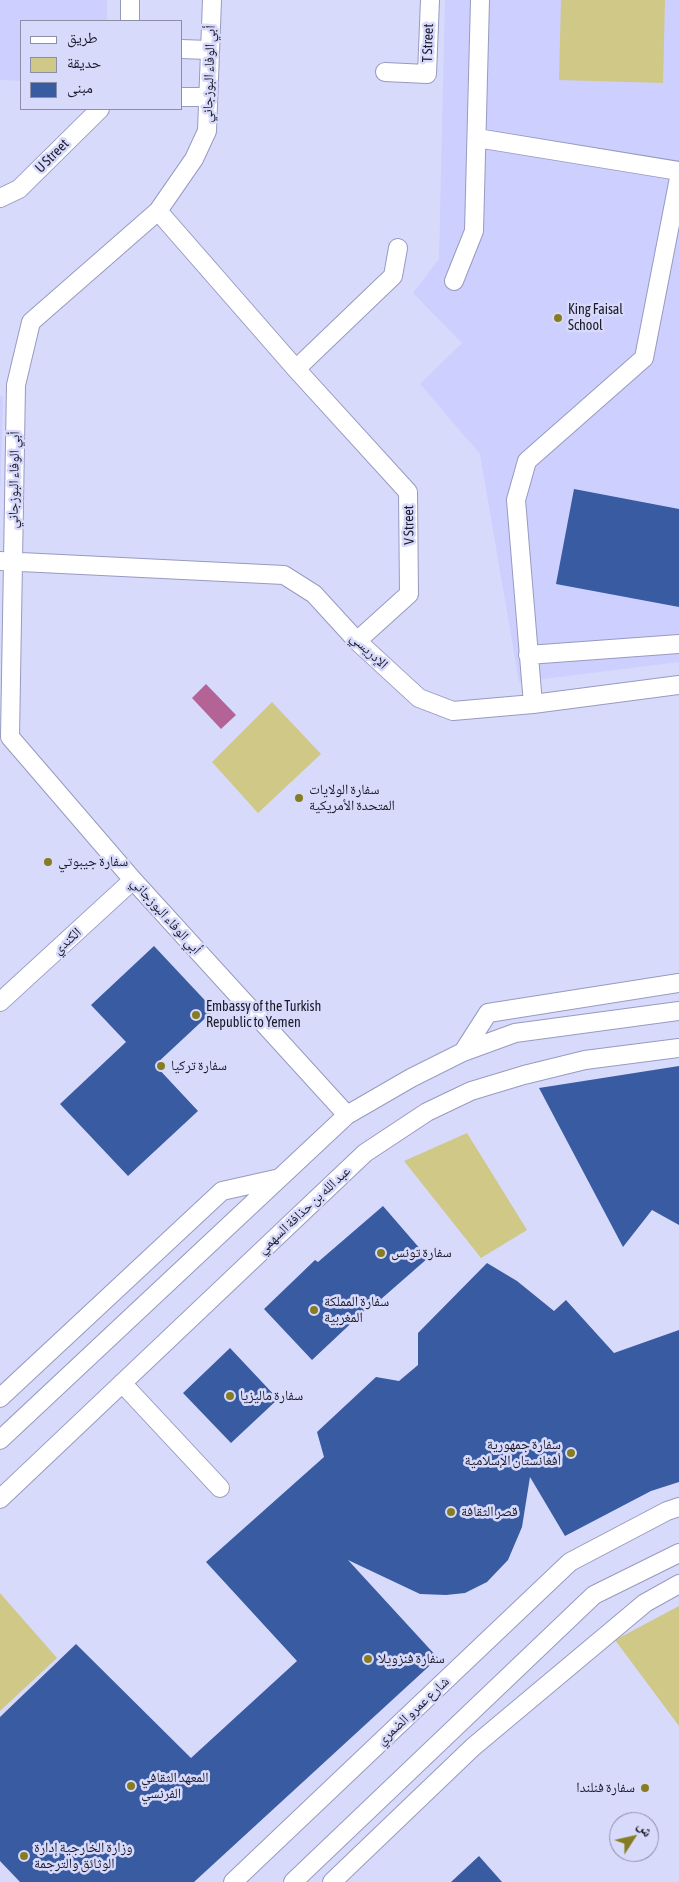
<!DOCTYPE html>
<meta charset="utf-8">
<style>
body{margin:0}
#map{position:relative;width:679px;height:1882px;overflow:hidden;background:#d8dafb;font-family:"Asap Condensed","Noto Naskh Arabic",sans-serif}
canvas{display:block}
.legend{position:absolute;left:20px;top:20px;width:162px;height:90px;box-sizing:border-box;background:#d8dafb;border:1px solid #8c8da7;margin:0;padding:6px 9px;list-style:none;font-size:15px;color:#1a1a28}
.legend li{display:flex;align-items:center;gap:10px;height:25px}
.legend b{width:25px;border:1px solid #8c8da7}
.north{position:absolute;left:609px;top:1812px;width:50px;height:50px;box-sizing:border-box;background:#d8dafb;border:1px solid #8c8da7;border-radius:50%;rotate:55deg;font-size:14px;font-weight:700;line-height:20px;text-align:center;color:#1a1a28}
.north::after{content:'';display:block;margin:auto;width:18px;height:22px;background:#867d23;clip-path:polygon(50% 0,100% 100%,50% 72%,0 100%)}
</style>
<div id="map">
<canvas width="679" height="1882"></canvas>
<ul class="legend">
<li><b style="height:6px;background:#fff"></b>طريق</li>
<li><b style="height:14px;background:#cfc887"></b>حديقة</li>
<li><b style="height:14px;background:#395ba2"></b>مبنى</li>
</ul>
<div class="north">ش</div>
</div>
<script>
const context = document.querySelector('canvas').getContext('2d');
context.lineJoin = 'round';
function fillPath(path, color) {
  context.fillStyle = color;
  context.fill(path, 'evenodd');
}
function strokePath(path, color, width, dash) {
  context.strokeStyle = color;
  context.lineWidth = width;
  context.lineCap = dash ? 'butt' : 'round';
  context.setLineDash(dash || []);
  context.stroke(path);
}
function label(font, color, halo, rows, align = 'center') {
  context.font = font + ' "Asap Condensed","Noto Naskh Arabic",sans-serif';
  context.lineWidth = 5;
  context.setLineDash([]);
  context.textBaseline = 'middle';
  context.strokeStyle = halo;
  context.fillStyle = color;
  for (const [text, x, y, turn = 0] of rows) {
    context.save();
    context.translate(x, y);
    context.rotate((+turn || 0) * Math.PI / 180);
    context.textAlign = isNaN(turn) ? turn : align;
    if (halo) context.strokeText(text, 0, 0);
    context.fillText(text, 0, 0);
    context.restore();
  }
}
fillPath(new Path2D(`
 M 0,0 L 107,0 L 107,21 L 21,21 L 21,81 L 0,80 Z
 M 445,0 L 679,0 L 679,662 L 519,682 L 480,454 L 420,384 L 462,343 L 413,293 L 439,259 Z
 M 0,396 L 3,397 L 0,502 Z`), '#cdcffe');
fillPath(new Path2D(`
 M 561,0 L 665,0 L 663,83 L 559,80 Z
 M 272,702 L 321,754 L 258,813 L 212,762 Z
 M 467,1133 L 527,1230 L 481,1258 L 404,1161 Z
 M 0,1593 L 57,1658 L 0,1711 Z
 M 679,1606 L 679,1726 L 615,1640 Z`), '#cfc887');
fillPath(new Path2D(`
 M 206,684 L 236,715 L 221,729 L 192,698 Z`), '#b46396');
fillPath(new Path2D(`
 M 574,489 L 679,509 L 679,607 L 556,584 Z
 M 154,946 L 214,1010 L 155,1065 L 198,1111 L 128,1176 L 60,1104 L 126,1042 L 91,1005 Z
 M 679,1066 L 679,1225 L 652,1210 L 623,1247 L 539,1088 Z
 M 383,1206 L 428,1258 L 380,1300 L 378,1298 L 312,1360 L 264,1309 L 315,1260 L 318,1262 Z
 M 487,1263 L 517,1281 L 554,1311 L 566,1300 L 614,1353 L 679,1330 L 679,1482 L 651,1491 L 565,1536 L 530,1477 L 522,1527 L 508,1560 L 487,1582 L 465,1593 L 446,1595 L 420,1594 L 348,1560 L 438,1658 L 194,1882 L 20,1882 L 0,1861 L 0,1717 L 76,1644 L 191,1758 L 297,1661 L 206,1562 L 324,1457 L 317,1432 L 376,1377 L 399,1381 L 418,1365 L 418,1333 Z
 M 230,1348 L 278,1399 L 231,1443 L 183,1393 Z
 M 479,1856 L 502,1882 L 451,1882 Z`), '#395ba2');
const minor = new Path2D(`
 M 212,0 L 207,131 L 194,159 L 158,211 L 31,322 L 16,385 L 10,737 L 133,880 L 347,1115
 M 130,21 L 130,0
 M 181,49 L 209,50
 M 385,72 L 427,74 L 430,0
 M 181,97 L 207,97
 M 477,138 L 679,171
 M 0,198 L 19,189 L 100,109
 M 158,211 L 296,369 L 408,492 L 409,594 L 357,641
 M 454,281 L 474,231 L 480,0
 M 296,369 L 393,276 L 398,248
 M 0,561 L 284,575 L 314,594 L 357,641 L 419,698 L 453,711 L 533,704 L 679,685
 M 528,655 L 679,644
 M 533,704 L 516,500 L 527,461 L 644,358 L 679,178
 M 0,1002 L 133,880
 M 463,1052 L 488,1013 L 679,983
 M 122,1383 L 220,1488
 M 0,1398 L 222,1191 L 280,1178
 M 0,1440 L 347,1115 L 411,1078 L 463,1052 L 515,1033 L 679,1011
 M 0,1499 L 365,1153 L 427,1112 L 471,1091 L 524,1075 L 585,1060 L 679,1048
 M 233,1882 L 570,1562 L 667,1511 L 679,1507
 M 293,1882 L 594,1595 L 679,1553
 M 332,1882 L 473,1747 L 645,1603 L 679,1584`);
strokePath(minor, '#989ac0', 20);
strokePath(minor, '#fff', 18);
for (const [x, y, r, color] of [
 [558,318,5,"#867d23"],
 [299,798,5,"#867d23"],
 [48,862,5,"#867d23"],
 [196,1015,5,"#867d23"],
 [161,1066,5,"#867d23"],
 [381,1253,5,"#867d23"],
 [314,1310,5,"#867d23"],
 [230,1396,5,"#867d23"],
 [571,1453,5,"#867d23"],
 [451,1512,5,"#867d23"],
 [368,1659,5,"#867d23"],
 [131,1786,5,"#867d23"],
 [645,1788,5,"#867d23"],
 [24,1856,5,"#867d23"]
]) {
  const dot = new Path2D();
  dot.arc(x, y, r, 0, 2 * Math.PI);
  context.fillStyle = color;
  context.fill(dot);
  strokePath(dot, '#d8dafb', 2);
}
label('14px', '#1a1a28', '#d8dafb', [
 ["T Street",428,43,-88],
 ["أبي الوفاء البوزجاني",209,74,-88],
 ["U Street",52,156,-45],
 ["أبي الوفاء البوزجاني",14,480,-89],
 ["V Street",409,525,-91],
 ["الإدريسي",369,651,43],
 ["أبي الوفاء البوزجاني",166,916,48],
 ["الكندي",67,941,-42],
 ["عبد الله بن حذافة السهمي",304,1210,-43],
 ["شارع عمرو الضمري",413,1711,-43]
]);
label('14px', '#1a1a28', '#d8dafb', [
 ["King Faisal",568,310],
 ["School",568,326],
 ["سفارة الولايات",309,790],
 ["المتحدة الأمريكية",309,806],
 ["سفارة جيبوتي",58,862],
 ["Embassy of the Turkish",206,1007],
 ["Republic to Yemen",206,1023],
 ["سفارة تركيا",171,1066],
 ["سفارة تونس",391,1253],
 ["سفارة المملكة",324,1302],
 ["المغربية",324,1318],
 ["سفارة ماليزيا",240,1396],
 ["سفارة جمهورية",561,1445,"right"],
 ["أفغانستان الإسلامية",561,1461,"right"],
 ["قصر الثقافة",461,1512],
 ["سفارة فنزويلا",378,1659],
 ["المعهد الثقافي",141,1778],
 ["الفرنسي",141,1794],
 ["سفارة فنلندا",635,1788,"right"],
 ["وزارة الخارجية إدارة",34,1848],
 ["الوثائق والترجمة",34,1864]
], 'left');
</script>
